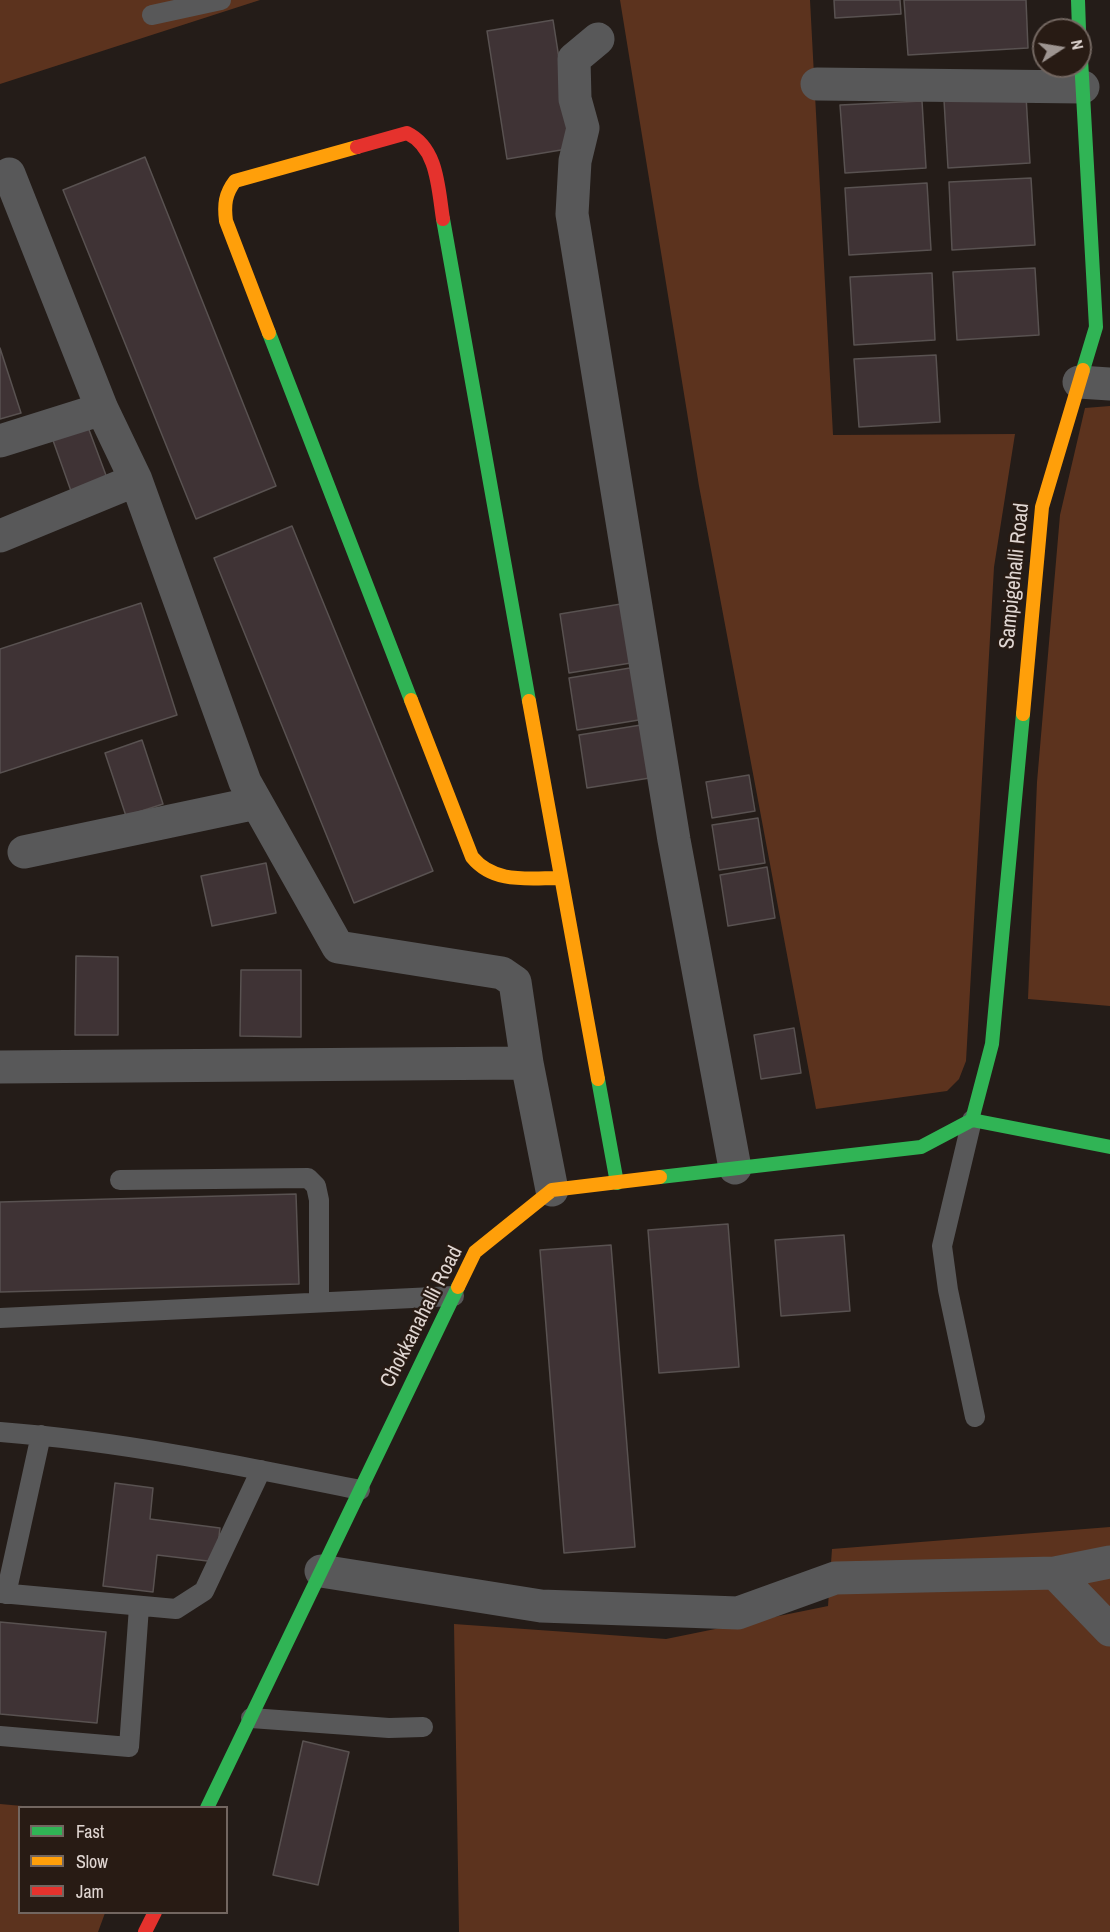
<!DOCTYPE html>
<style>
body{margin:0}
#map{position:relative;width:1110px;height:1932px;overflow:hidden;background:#241c18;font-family:"Archivo Narrow",sans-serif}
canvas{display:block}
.legend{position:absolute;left:18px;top:1806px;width:210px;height:108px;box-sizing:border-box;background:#281b14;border:2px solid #726660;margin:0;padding:8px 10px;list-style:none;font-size:18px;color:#e0d6d2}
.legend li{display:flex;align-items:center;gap:12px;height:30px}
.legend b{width:30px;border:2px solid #726660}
.north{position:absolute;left:1032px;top:18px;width:60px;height:60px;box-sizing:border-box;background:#281b14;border:2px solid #726660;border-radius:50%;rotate:78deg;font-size:16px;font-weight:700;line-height:24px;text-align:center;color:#e0d6d2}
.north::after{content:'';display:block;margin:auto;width:21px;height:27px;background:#9e9591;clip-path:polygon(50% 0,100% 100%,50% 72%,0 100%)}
</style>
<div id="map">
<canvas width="1110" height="1932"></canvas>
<ul class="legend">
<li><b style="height:8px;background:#30b455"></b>Fast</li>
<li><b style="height:8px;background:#ff9f0a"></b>Slow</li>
<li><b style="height:8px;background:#e5322d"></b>Jam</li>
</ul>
<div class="north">N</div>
</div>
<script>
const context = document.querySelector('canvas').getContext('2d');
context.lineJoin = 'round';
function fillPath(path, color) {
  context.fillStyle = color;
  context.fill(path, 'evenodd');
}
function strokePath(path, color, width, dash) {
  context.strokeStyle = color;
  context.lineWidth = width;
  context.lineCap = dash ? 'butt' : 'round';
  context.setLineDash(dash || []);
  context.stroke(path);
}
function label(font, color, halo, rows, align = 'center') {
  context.font = font + ' "Archivo Narrow",sans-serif';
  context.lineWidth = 4.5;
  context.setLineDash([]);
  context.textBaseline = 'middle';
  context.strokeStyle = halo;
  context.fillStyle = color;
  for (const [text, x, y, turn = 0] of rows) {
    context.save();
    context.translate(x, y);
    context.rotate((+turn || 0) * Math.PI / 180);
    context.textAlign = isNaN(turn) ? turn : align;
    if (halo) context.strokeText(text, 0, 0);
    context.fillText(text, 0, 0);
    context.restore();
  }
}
fillPath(new Path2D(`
 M 0,0 L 260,0 L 0,84 Z
 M 620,0 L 810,0 L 833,435 L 1015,434 L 994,567 L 966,1061 L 959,1079 L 947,1091 L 816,1109 L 699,486 Z
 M 1110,406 L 1110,1006 L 1028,999 L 1037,782 L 1060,515 L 1085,408 Z
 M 1110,1527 L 1110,1932 L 459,1932 L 454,1624 L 666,1639 L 828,1606 L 832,1549 Z
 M 0,1804 L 34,1807 L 20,1808 L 20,1912 L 105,1913 L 98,1932 L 0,1932 Z`), '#5c331e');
const building = new Path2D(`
 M 834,0 L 900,0 L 901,14 L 835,18 Z
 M 904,0 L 1026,0 L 1028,48 L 908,55 Z
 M 553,20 L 573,148 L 507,159 L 487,31 Z
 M 1026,96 L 1030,163 L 948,168 L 944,100 Z
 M 922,101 L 926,168 L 845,173 L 840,105 Z
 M 145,157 L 276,486 L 196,519 L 63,190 Z
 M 1031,178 L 1035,245 L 952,250 L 949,182 Z
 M 927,183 L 931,250 L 849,255 L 845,188 Z
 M 1035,268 L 1039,335 L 957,340 L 953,272 Z
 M 932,273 L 935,340 L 854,345 L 850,277 Z
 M 0,348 L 21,413 L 0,419 Z
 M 936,355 L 940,422 L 859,427 L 854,359 Z
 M 85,419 L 107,478 L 71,491 L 50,432 Z
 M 292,526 L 433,871 L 354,903 L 214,558 Z
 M 141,603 L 177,715 L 0,773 L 0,649 Z
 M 627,603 L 637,662 L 569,673 L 560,614 Z
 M 636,667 L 645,719 L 577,730 L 569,678 Z
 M 647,724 L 656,777 L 587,788 L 579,735 Z
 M 142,740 L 163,804 L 126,816 L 105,753 Z
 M 749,775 L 755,811 L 712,818 L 706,782 Z
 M 758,818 L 765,863 L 719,870 L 712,825 Z
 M 266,863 L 276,913 L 212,926 L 201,876 Z
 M 767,867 L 775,918 L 728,926 L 720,875 Z
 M 76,956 L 118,957 L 118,1035 L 75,1035 Z
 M 241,970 L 301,970 L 301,1037 L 240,1036 Z
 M 794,1028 L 801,1073 L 761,1079 L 754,1035 Z
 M 296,1194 L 299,1284 L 0,1292 L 0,1202 Z
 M 728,1224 L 739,1367 L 659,1373 L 648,1230 Z
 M 844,1235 L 850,1311 L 781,1316 L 775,1240 Z
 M 611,1245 L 635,1547 L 564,1553 L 540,1250 Z
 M 115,1483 L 153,1488 L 150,1519 L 220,1528 L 216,1562 L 157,1555 L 153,1592 L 103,1586 Z
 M 0,1622 L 106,1632 L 97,1723 L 0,1714 Z
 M 303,1741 L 349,1752 L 318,1885 L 273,1875 Z`);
fillPath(building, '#3f3335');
strokePath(building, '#595251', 1.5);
strokePath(new Path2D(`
 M 152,15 L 221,0
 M 972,1120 L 942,1246 L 948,1290 L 975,1417
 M 120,1180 L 308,1178 L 316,1186 L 319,1200 L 319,1302
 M 0,1318 L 454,1296
 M 0,1432 C 120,1441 242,1466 360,1490
 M 0,1593 L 176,1609 L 204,1591 L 261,1470
 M 6,1594 L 41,1435
 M 251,1718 L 389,1728 L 423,1727
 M 0,1736 L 129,1747 L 139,1607`), '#585859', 20);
strokePath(new Path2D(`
 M 598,39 L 574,59 L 575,99 L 583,128 L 575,161 L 572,214 L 674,840 L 735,1168
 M 817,84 L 1083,87
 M 9,174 L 102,409 L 136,480 L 245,782 L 338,947 L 502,973 L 515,982 L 527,1063 L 552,1190
 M 1079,382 L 1110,384
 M 0,441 L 102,409
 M 0,536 L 136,480
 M 24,852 L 256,803
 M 0,1067 L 527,1063
 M 321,1571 L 541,1606 L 738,1613 L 835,1578 L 1055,1573 L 1110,1562
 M 1055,1573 L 1110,1630`), '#585859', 33);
strokePath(new Path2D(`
 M 1078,0 L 1079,30
 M 1080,41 L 1096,327 L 1083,370
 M 443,219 L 529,701
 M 269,333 L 411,700
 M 598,1079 L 617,1183
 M 972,1120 L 992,1044 L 1023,714
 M 660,1177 L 921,1147 L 972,1120 L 1110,1147
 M 207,1808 L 458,1287`), '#30b455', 14);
strokePath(new Path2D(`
 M 269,333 L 226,221 C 224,205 225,194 235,181 L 357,147
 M 411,700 L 472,857 C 494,884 528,878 560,878
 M 529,701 L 598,1079
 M 1023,714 L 1042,507 L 1083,370
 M 458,1287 L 475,1252 L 552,1190 L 660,1177`), '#ff9f0a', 14);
strokePath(new Path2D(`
 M 357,147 L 407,133 C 438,148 438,188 443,219
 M 145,1932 L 155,1912`), '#e5322d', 14);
label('21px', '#e0d6d2', '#281b14', [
 ["Sampigehalli Road",1015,576,-84],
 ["Chokkanahalli Road",422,1317,-63]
]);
</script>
